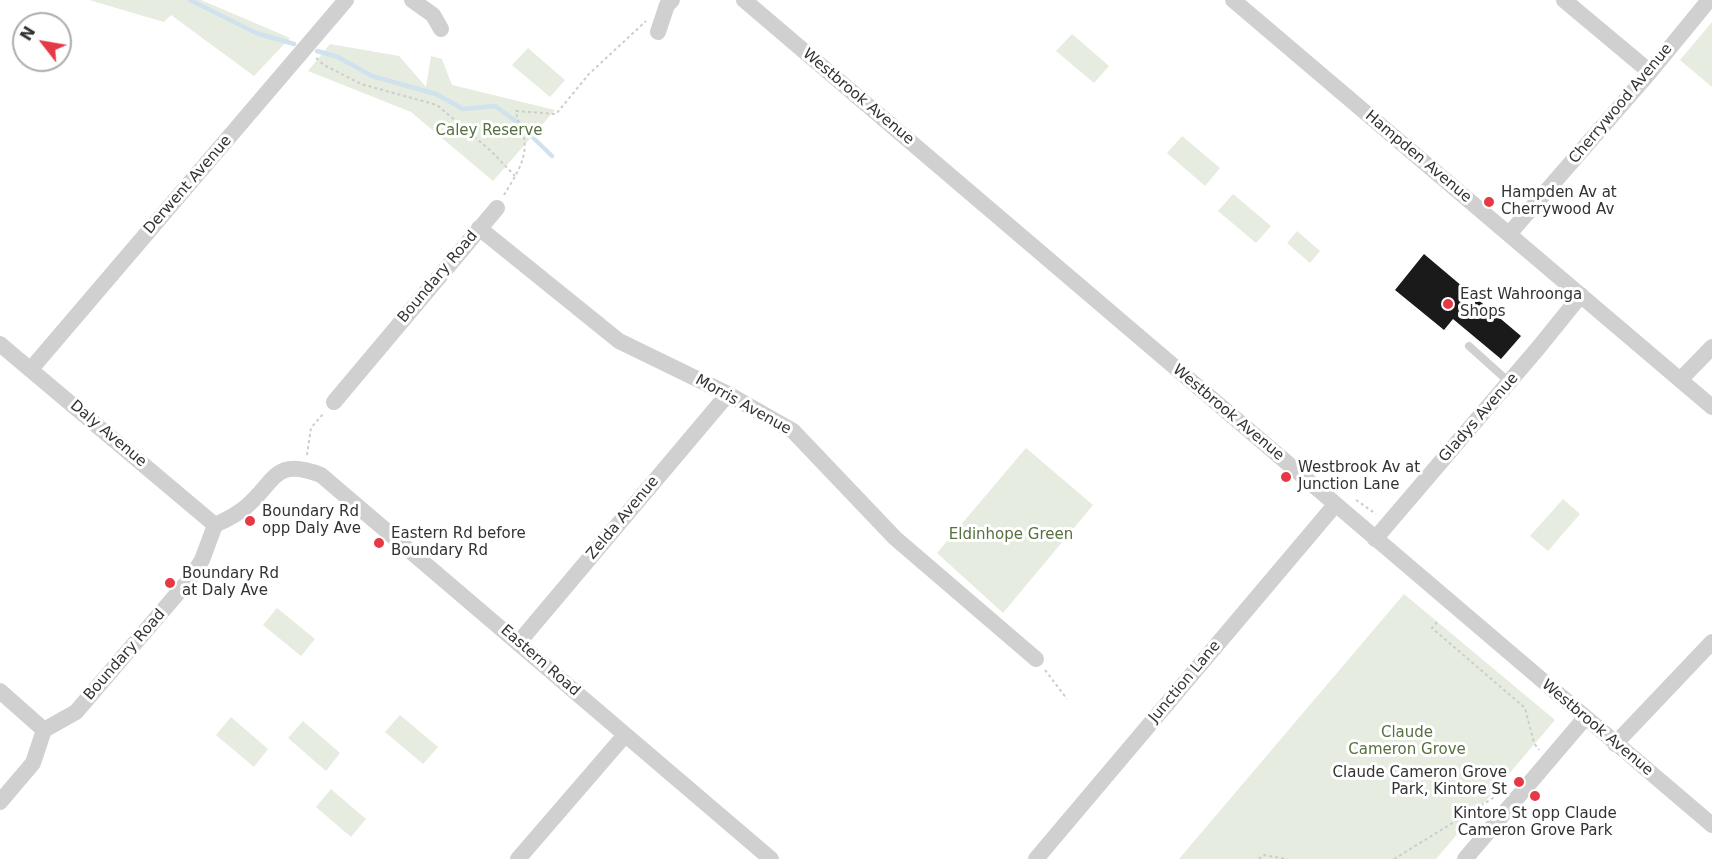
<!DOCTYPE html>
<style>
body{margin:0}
#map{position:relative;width:1712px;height:859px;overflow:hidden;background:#fff;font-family:"DejaVu Sans",sans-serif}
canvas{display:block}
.north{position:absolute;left:12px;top:12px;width:60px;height:60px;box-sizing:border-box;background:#fff;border:2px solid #adadad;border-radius:50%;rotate:301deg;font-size:16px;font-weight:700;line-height:24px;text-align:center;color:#333}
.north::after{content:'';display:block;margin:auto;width:21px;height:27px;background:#e63946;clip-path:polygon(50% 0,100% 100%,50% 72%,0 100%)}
</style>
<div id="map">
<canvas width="1712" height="859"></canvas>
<div class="north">N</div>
</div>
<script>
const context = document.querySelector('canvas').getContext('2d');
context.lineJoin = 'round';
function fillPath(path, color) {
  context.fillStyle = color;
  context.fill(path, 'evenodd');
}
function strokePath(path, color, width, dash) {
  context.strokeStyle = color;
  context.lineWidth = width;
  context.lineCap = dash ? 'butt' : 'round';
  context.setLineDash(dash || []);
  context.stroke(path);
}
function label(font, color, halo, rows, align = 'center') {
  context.font = font + ' "DejaVu Sans",sans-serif';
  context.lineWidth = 6;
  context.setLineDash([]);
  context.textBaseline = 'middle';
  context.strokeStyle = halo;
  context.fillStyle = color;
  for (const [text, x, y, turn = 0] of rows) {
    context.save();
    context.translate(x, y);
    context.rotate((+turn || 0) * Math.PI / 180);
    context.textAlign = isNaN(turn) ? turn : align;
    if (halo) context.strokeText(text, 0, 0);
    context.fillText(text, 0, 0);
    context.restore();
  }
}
fillPath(new Path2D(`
 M 89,0 L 201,0 L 290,38 L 254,76 L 171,15 L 164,22 Z
 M 1712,22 L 1712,87 L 1680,60 Z
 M 1072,34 L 1109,66 L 1094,83 L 1056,51 Z
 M 330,44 L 399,56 L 426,87 L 431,56 L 442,59 L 452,85 L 555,110 L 493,181 L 411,112 L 308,71 Z
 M 528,48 L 565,80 L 550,97 L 512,65 Z
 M 1182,136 L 1220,168 L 1205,186 L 1167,153 Z
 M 1233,194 L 1271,226 L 1256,243 L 1218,211 Z
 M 1297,231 L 1320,251 L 1310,263 L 1287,243 Z
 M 1026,448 L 1093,505 L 1003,613 L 937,553 Z
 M 1563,499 L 1580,514 L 1548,551 L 1530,536 Z
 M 1404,594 L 1555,720 L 1436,859 L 1179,859 Z
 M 277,608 L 315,639 L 301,656 L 263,625 Z
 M 400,715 L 438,747 L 423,764 L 385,732 Z
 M 231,717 L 268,749 L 254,767 L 216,735 Z
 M 303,721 L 340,753 L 326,771 L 288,738 Z
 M 331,789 L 366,819 L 351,837 L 316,807 Z`), '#e6ecdf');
strokePath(new Path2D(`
 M 190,0 L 256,33 L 294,44
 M 317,51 L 338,57 L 372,76 L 436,94 L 463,109 L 495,106 L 517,122 L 552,156`), '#cfe2ee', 4.5);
fillPath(new Path2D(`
 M 1424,254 L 1521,336 L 1501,359 L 1453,319 L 1444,330 L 1395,290 Z`), '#1a1a1a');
strokePath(new Path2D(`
 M 316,58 L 324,65 L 361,84 L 437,105 L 491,151 L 515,176
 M 463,127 L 502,126 L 523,136
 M 504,195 C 514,178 528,159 524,138 C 522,128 517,121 516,111 L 556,114 L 589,74 L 646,21
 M 307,455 L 311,428 L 323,414
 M 1356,500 L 1376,514
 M 1437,622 L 1432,628 L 1525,708 L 1534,743 L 1539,750
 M 1045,670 L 1067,699
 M 1259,859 L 1263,855 L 1287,859
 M 1394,859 L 1498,795`), '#cdcdcd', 2, [3, 3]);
strokePath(new Path2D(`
 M 1469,346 L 1509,382`), '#d0d0d0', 8);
strokePath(new Path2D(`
 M 412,0 L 433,15 L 441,29
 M 744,0 L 1712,825
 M 1233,0 L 1712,407
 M 1564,0 L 1650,72
 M 658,32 L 667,5 L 672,0
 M 479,228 L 619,341 L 728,394 L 793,431 L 895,538 L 1036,659
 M 1509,234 L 1650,72 L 1709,0
 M 0,344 L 215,525
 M 31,369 L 346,0
 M 1680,380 L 1712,347
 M 334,402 L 497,208
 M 1375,539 L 1539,347 L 1581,295
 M 519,642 L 728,394
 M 0,691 L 44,730
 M 1615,744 L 1712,642
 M 0,802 L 33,763 L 44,730 L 76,712 L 189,580 L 202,560 L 215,525 C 226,520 238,514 247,506 C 276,481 274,457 321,475 L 771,859
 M 518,859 L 625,735
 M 1036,859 L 1335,505
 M 1465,859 L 1585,718`), '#d0d0d0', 16);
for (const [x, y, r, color] of [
 [1489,202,6,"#e63946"],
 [1448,304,6,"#e63946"],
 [1286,477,6,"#e63946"],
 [250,521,6,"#e63946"],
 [379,543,6,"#e63946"],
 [170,583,6,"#e63946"],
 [1519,782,6,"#e63946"],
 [1535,796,6,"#e63946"]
]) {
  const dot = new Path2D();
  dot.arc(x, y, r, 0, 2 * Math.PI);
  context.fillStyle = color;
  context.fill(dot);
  strokePath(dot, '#fff', 2);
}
label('15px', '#333', '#fff', [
 ["Westbrook Avenue",858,97,40],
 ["Cherrywood Avenue",1621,104,-50],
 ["Hampden Avenue",1418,157,40],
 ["Derwent Avenue",188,185,-49],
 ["Boundary Road",438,277,-50],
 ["Morris Avenue",743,405,29],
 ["Westbrook Avenue",1228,413,40],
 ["Gladys Avenue",1479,418,-49],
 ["Daly Avenue",108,434,40],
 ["Zelda Avenue",623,518,-50],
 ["Boundary Road",125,655,-49],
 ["Eastern Road",540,661,41],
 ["Junction Lane",1185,682,-50],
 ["Westbrook Avenue",1597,728,40]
]);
label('15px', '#56703f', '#fff', [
 ["Caley Reserve",489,131],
 ["Eldinhope Green",1011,535],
 ["Claude",1407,733],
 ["Cameron Grove",1407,750]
]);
label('15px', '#333', '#fff', [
 ["Hampden Av at",1501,193],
 ["Cherrywood Av",1501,210],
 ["East Wahroonga",1460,295],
 ["Shops",1460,312],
 ["Westbrook Av at",1298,468],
 ["Junction Lane",1298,485],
 ["Boundary Rd",262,512],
 ["opp Daly Ave",262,529],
 ["Eastern Rd before",391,534],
 ["Boundary Rd",391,551],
 ["Boundary Rd",182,574],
 ["at Daly Ave",182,591],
 ["Claude Cameron Grove",1507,773,"right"],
 ["Park, Kintore St",1507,790,"right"],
 ["Kintore St opp Claude",1535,814,"center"],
 ["Cameron Grove Park",1535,831,"center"]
], 'left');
</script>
